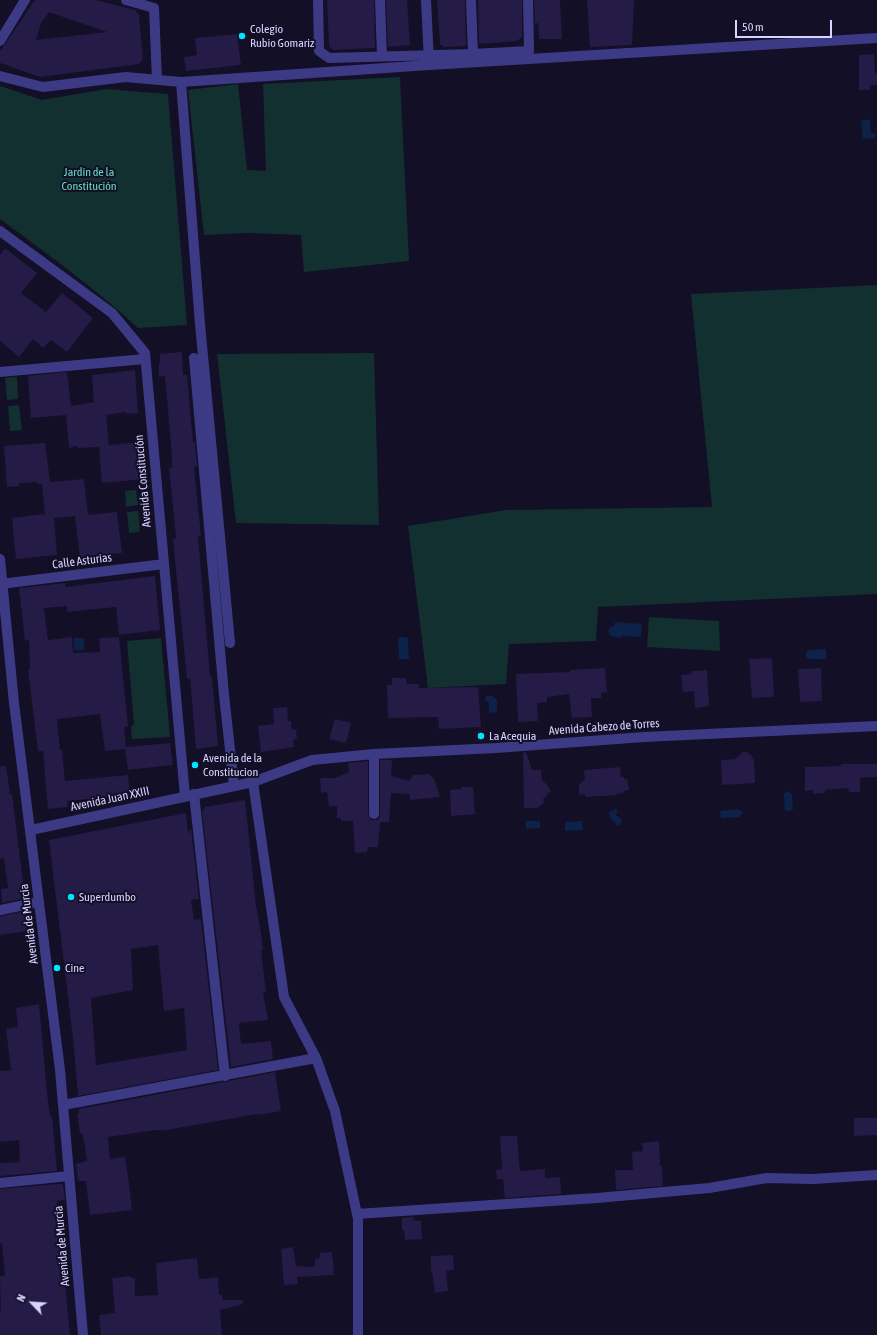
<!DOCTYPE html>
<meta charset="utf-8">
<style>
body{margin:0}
#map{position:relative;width:877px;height:1335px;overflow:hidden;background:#130f26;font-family:"Asap Condensed",sans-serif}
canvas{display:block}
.north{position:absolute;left:12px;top:1283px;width:40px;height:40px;-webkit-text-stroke:3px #130f26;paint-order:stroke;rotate:295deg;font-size:11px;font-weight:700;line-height:16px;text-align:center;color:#d9d4ff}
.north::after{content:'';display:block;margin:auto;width:14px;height:18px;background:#d9d4ff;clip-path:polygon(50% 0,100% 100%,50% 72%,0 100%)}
.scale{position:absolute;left:735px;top:20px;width:97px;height:18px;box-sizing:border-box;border:2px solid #d9d4ff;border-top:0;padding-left:5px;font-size:12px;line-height:14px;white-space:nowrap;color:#d9d4ff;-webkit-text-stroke:3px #130f26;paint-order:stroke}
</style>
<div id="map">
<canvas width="877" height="1335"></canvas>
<div class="north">N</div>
<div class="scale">50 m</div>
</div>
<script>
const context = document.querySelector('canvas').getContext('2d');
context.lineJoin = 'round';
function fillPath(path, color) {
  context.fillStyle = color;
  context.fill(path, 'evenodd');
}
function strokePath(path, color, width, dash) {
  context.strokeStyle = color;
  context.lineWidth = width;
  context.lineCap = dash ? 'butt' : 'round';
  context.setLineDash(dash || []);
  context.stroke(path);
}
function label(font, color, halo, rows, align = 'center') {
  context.font = font + ' "Asap Condensed",sans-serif';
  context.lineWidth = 4;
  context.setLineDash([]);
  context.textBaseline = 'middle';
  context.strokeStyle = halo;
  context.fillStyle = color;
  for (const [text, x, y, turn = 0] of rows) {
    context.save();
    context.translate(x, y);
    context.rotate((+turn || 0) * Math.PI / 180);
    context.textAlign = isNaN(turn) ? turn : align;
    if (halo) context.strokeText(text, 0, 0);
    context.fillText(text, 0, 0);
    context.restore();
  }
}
fillPath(new Path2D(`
 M 400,77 L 409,261 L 304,272 L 301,235 L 248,233 L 204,235 L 188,90 L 238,84 L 247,170 L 266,171 L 263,84 Z
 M 0,86 L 42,100 L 106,89 L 168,94 L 187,325 L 138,328 C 95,288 47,254 0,219 Z
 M 877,285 L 877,594 L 598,607 L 596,641 L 509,644 L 506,684 L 428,688 L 408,526 L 506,510 L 712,507 L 691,294 Z
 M 374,353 L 379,525 L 236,523 L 217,354 Z
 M 17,377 L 18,399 L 7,400 L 5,378 Z
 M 19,405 L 22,430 L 10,431 L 8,406 Z
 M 136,490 L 138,505 L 126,507 L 125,491 Z
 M 138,511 L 140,529 L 139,530 L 139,532 L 129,533 L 127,512 Z
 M 649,617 L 719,621 L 720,651 L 647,647 Z
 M 161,638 L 170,737 L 132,739 L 131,726 L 134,725 L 127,641 Z`), '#12302f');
fillPath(new Path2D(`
 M 870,119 L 871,133 L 875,133 L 875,138 L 863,139 L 861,121 Z
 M 615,622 L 642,624 L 641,637 L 622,636 L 621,638 L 611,636 L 608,631 L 610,628 L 615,625 Z
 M 400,637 L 406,637 L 408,639 L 409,659 L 399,659 L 398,639 Z
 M 74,638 L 84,638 L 84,650 L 74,650 Z
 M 826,649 L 826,659 L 809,659 L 806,657 L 806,652 L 809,650 Z
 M 486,696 L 492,696 L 497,699 L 497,712 L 489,713 L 489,702 L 485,700 Z
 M 786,791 L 792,794 L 793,810 L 785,811 L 784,794 Z
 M 616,808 L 618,811 L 616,814 L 616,816 L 621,818 L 622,822 L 619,826 L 616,825 L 614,821 L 611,819 L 609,813 L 611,811 L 613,811 Z
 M 739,809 L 743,813 L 739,817 L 721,818 L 720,811 Z
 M 526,821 L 540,821 L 540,828 L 526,829 Z
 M 582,821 L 583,830 L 565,831 L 565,822 Z`), '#0c2248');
fillPath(new Path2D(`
 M 35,0 L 96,0 L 135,10 L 139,15 L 143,59 L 139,64 L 40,77 L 0,63 L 0,51 ZM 49,12 L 107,32 L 36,40 L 41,23 Z
 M 327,0 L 374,0 L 375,48 L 333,50 L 329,46 Z
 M 386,0 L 407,0 L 410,45 L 388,47 Z
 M 437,0 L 465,0 L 466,45 L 464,46 L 444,47 L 440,44 Z
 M 478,0 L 522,0 L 522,37 L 517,41 L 479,44 Z
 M 534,0 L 560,0 L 562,39 L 539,39 L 538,22 L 535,25 Z
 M 587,0 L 634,0 L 632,45 L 590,47 Z
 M 237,34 L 241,65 L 186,71 L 184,57 L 197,55 L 195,38 Z
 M 874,54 L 875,73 L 877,73 L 877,85 L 870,85 L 870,90 L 859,90 L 859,55 Z
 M 5,248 L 37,273 L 21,293 L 46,312 L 62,293 L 93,318 L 67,352 L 51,340 L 43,348 L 33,339 L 19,357 L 0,341 L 0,255 Z
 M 182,352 L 183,375 L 187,375 L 193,442 L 195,442 L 197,466 L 194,467 L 201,536 L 198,536 L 199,548 L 208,653 L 210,676 L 212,677 L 218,746 L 196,749 L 190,678 L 187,679 L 174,550 L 173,539 L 176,538 L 169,468 L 172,468 L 172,457 L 165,376 L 159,377 L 159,363 L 160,363 L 160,354 Z
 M 135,370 L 138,413 L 126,414 L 126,412 L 106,415 L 109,445 L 141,442 L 145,479 L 102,483 L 99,447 L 78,448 L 77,446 L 69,448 L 66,415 L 31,418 L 28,376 L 67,372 L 71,406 L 94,402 L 92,375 Z
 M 45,443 L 50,482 L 84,479 L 88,515 L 117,512 L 122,553 L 80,557 L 75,516 L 54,518 L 57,555 L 16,559 L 12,518 L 45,514 L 42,484 L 37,484 L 37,482 L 19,483 L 19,486 L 7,487 L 4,446 Z
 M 155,576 L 160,630 L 119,635 L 116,607 L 67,612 L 67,606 L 44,608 L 48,640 L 72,637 L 73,653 L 100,652 L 99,638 L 119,637 L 128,726 L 124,727 L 126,747 L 170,743 L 173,765 L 128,770 L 125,749 L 105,751 L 100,714 L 57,719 L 60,750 L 62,750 L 65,781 L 128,775 L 130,795 L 67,801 L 68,807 L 48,809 L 43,751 L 38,751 L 28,670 L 30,669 L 29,640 L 25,641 L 19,588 L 65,583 L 65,587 Z
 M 772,658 L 774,697 L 752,698 L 749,659 Z
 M 605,668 L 607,692 L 601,693 L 601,698 L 591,698 L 592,717 L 572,718 L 569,694 L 547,697 L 547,702 L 537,703 L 538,721 L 518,722 L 516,674 L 570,672 L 570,670 Z
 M 821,668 L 822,701 L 800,702 L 798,669 Z
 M 707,670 L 709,706 L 695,708 L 694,691 L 683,692 L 681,675 L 692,674 L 692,671 Z
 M 392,678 L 406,678 L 407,684 L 419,684 L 419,688 L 478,687 L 481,727 L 439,729 L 438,717 L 388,718 L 387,685 L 392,685 Z
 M 287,707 L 288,721 L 291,721 L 292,730 L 296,729 L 297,739 L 293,740 L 294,747 L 261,752 L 258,726 L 274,724 L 273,708 Z
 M 335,719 L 351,723 L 346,743 L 329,739 Z
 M 526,752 L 532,770 L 541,770 L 542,780 L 548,786 L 551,791 L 543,799 L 544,803 L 537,808 L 524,808 L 523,753 Z
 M 743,752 L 747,752 L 751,755 L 754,760 L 755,783 L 722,785 L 721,760 L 735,759 Z
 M 380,760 L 392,760 L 391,776 L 409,781 L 413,775 L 429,774 L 434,779 L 440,797 L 410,800 L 410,794 L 391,793 L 389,822 L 380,822 L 378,847 L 368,847 L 367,852 L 355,853 L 353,821 L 341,821 L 341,818 L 337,818 L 337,806 L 329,807 L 327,792 L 321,793 L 320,778 L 335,778 L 349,772 L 348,763 L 368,761 L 368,814 L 371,820 L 377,820 L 379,818 L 380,814 Z
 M 841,764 L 877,764 L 877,777 L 860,778 L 860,792 L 849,792 L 848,788 L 825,790 L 825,793 L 813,794 L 813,790 L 805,791 L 805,767 L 841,766 Z
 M 0,766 L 6,766 L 10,794 L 12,794 L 25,898 L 2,903 L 1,889 L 8,888 L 4,858 L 0,859 Z
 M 620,767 L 621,777 L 624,777 L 624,779 L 627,779 L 629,790 L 624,791 L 623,793 L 617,794 L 617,795 L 585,797 L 585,794 L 579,795 L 579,784 L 582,783 L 582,781 L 585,781 L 584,770 Z
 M 461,787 L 473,787 L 475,814 L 451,816 L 450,790 L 462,789 Z
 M 245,800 L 256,905 L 260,927 L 263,950 L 261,950 L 266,992 L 263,993 L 268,1020 L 239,1023 L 241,1044 L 271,1041 L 273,1059 L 231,1067 L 202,811 L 205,807 Z
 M 186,813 L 188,833 L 191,828 L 199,899 L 191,900 L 194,920 L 201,919 L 218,1070 L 78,1096 L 73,1038 L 49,840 ZM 158,945 L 164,1011 L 184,1008 L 187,1050 L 96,1065 L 91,998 L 133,990 L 131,949 Z
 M 26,911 L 28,931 L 0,935 L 0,916 Z
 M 39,1004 L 47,1093 L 50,1116 L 52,1116 L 57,1171 L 0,1176 L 0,1163 L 20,1162 L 19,1140 L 0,1142 L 0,1071 L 11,1070 L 6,1029 L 18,1027 L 16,1008 Z
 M 275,1072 L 281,1111 L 258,1115 L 257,1114 L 161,1131 L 161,1130 L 156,1130 L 108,1137 L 110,1159 L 125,1157 L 128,1176 L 128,1175 L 132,1210 L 90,1215 L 86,1181 L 78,1181 L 76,1164 L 87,1161 L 84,1140 L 83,1141 L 82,1133 L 80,1133 L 77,1114 L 79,1113 L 79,1109 L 223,1082 L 226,1082 L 229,1081 Z
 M 854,1118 L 877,1118 L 877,1135 L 854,1136 Z
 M 500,1136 L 517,1136 L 520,1171 L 545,1169 L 545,1178 L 560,1177 L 561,1194 L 505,1198 L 503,1179 L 497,1179 L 496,1170 L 502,1169 Z
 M 659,1141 L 660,1166 L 662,1166 L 663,1186 L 616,1190 L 615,1170 L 633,1170 L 632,1152 L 643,1151 L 642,1143 Z
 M 58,1184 L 63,1184 L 65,1200 L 57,1201 L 70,1335 L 0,1335 L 0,1311 L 1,1311 L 0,1276 L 5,1276 L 2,1243 L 0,1243 L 0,1189 Z
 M 414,1217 L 413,1220 L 421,1221 L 422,1239 L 405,1240 L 404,1230 L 402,1230 L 402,1218 Z
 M 293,1247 L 296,1266 L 315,1267 L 315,1259 L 320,1258 L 320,1253 L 332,1252 L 332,1258 L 333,1258 L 334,1275 L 297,1277 L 298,1284 L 284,1285 L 281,1249 Z
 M 453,1255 L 454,1270 L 446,1271 L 448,1291 L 435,1293 L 432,1271 L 431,1272 L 431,1256 Z
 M 197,1258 L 199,1279 L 218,1277 L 219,1295 L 222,1295 L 223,1300 L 243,1300 L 243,1304 L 220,1310 L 222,1335 L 101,1335 L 99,1315 L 115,1313 L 112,1278 L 131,1276 L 131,1278 L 135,1278 L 135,1296 L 158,1295 L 156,1263 Z`), '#241b47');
strokePath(new Path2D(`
 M 380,0 L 382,56
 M 471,0 L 473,54`), '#3d3a85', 10);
strokePath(new Path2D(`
 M 126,0 L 154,8 L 157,80
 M 318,0 L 319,51 L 329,58 L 473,54 L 529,51 L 528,0
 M 426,0 L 429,62
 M 0,41 L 25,0
 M 0,76 L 43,87 L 126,77 L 181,82 L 429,65 L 877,38
 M 181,82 L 200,324 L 230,643
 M 0,231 L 112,313 L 145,353 L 185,796
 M 194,358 L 224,695 L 234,786
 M 0,372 L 145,359
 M 0,584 L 164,564
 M 253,782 L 284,997 L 316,1058 L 335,1111 L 358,1219 L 358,1335
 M 194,794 L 225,1076
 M 374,814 L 374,754
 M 0,910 L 39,902
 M 63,1105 L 316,1058
 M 0,1183 L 69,1176
 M 357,1214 L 597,1198 L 709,1188 L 767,1178 L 813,1179 L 877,1175`), '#3d3a85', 10);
strokePath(new Path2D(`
 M 0,559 L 14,703 L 60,1070 L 83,1335
 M 31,830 L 253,782 L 312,760 L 374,754 L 496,748 L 644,737 L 877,726`), '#3d3a85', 10);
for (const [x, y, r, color] of [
 [242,36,4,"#00e5ff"],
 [481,736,4,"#00e5ff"],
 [195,765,4,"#00e5ff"],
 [71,897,4,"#00e5ff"],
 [57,968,4,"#00e5ff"]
]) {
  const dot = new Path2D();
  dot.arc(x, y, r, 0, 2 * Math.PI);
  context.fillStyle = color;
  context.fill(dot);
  strokePath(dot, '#130f26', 1.5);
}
label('12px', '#d9d4ff', '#130f26', [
 ["Colegio",250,29],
 ["Rubio Gomariz",250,43],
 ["La Acequia",489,736],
 ["Avenida de la",203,758],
 ["Constitucion",203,772],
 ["Superdumbo",79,897],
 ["Cine",65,968]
], 'left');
label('12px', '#5fe0c0', '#130f26', [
 ["Jardín de la",89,172],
 ["Constitución",89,186]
]);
label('12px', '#d9d4ff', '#130f26', [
 ["Avenida Constitución",143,481,-95],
 ["Calle Asturias",82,561,-7],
 ["Avenida Cabezo de Torres",604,727,-4],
 ["Avenida Juan XXIII",110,799,-12],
 ["Avenida de Murcia",29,924,-97],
 ["Avenida de Murcia",62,1246,-95]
]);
</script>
